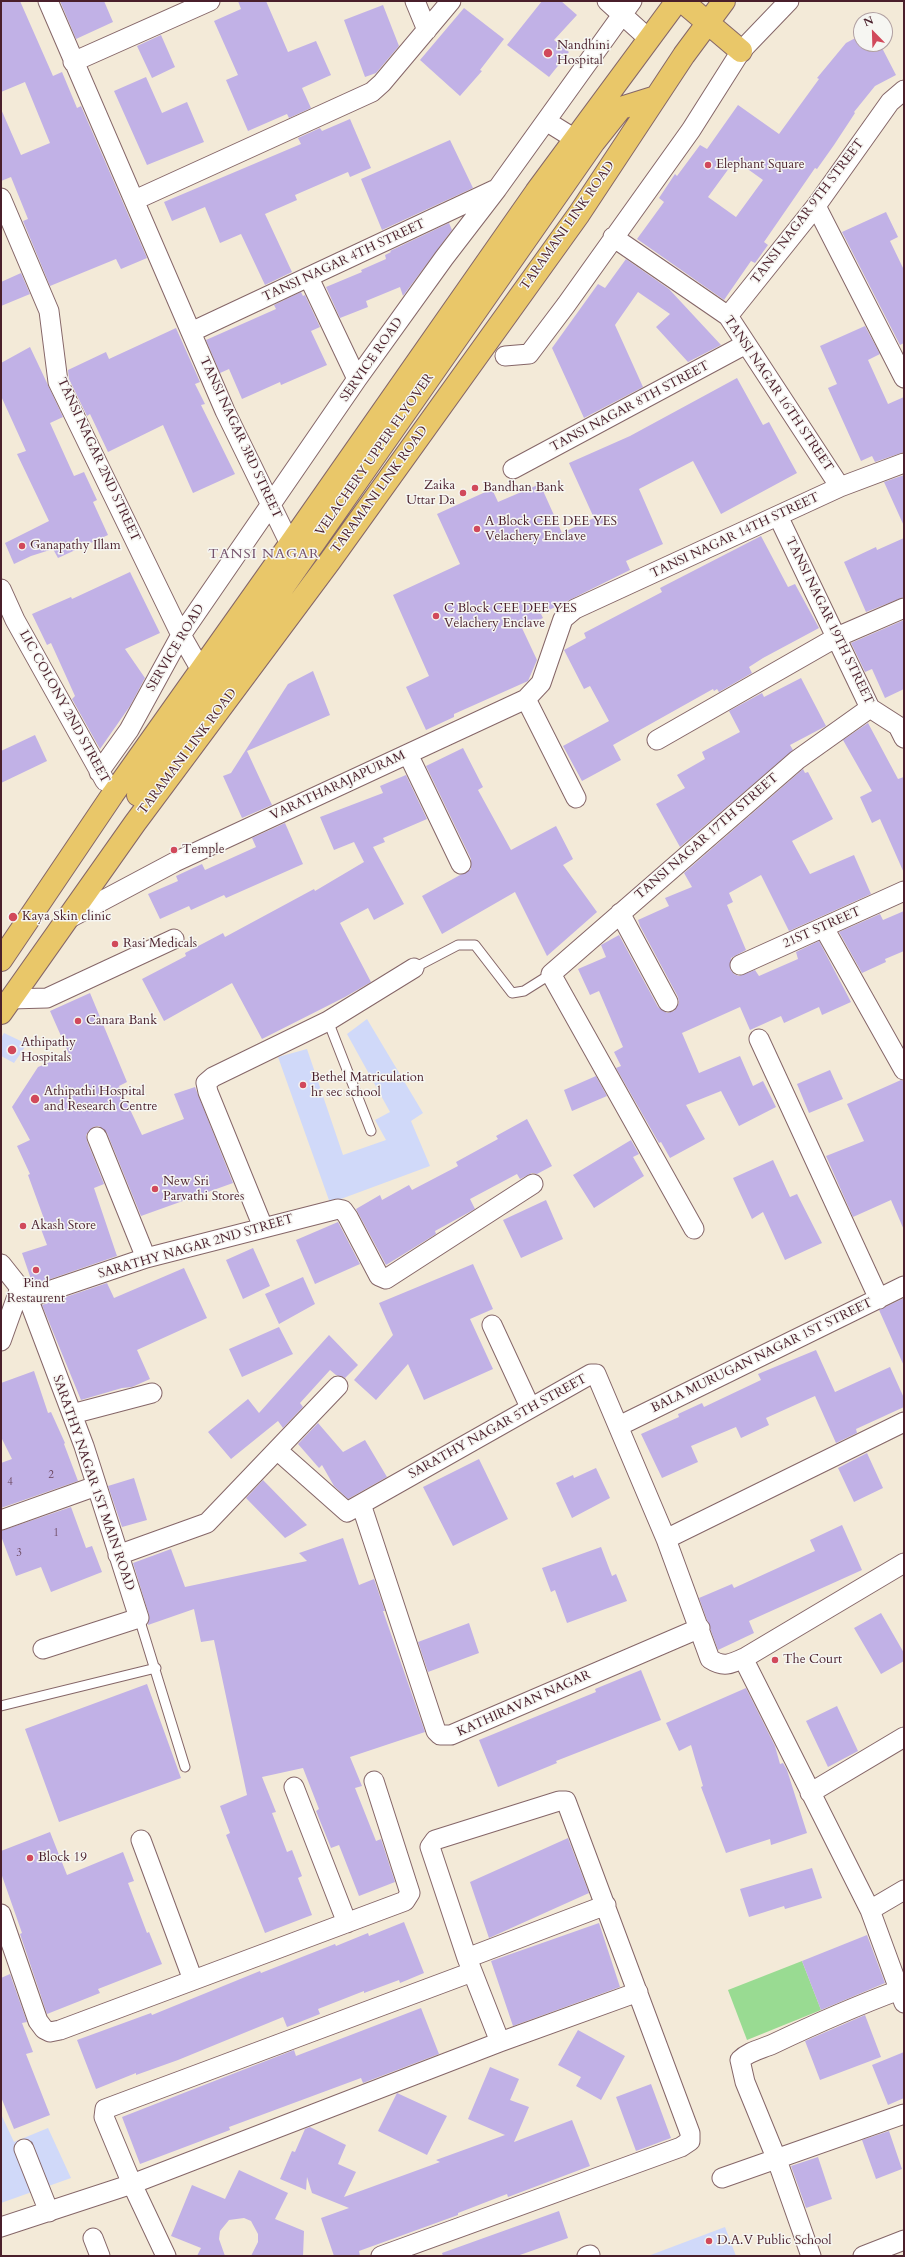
<!DOCTYPE html>
<style>
body{margin:0}
#map{position:relative;width:905px;height:2257px;overflow:hidden;background:#f3ead8;font-family:Cardo,serif}
canvas{display:block}
.frame{position:absolute;inset:0;border:2px solid #4a1f2b;pointer-events:none}
.north{position:absolute;left:853px;top:12px;width:40px;height:40px;box-sizing:border-box;background:#f6f6f2;border:1px solid #b1a0a2;border-radius:50%;rotate:337deg;font-size:11px;font-weight:700;line-height:16px;text-align:center;color:#4a1f2b}
.north::after{content:'';display:block;margin:auto;width:14px;height:18px;background:#d1495b;clip-path:polygon(50% 0,100% 100%,50% 72%,0 100%)}
</style>
<div id="map">
<canvas width="905" height="2257"></canvas>
<div class="frame"></div>
<div class="north">N</div>
</div>
<script>
const context = document.querySelector('canvas').getContext('2d');
context.lineJoin = 'round';
function fillPath(path, color) {
  context.fillStyle = color;
  context.fill(path, 'evenodd');
}
function strokePath(path, color, width, dash) {
  context.strokeStyle = color;
  context.lineWidth = width;
  context.lineCap = dash ? 'butt' : 'round';
  context.setLineDash(dash || []);
  context.stroke(path);
}
function label(font, color, halo, rows, align = 'center') {
  context.font = font + ' Cardo,serif';
  context.lineWidth = 3;
  context.setLineDash([]);
  context.textBaseline = 'middle';
  context.strokeStyle = halo;
  context.fillStyle = color;
  for (const [text, x, y, turn = 0] of rows) {
    context.save();
    context.translate(x, y);
    context.rotate((+turn || 0) * Math.PI / 180);
    context.textAlign = isNaN(turn) ? turn : align;
    if (halo) context.strokeText(text, 0, 0);
    context.fillText(text, 0, 0);
    context.restore();
  }
}
fillPath(new Path2D(`
 M 367,1019 L 423,1113 L 411,1121 L 430,1166 L 330,1203 L 278,1057 L 307,1049 L 343,1155 L 386,1140 L 375,1120 L 390,1112 L 347,1034 Z
 M 4,1033 L 27,1044 L 14,1063 L 1,1056 L 1,1038 Z
 M 1,2114 L 14,2142 L 48,2128 L 71,2178 L 1,2203 Z
 M 725,2227 L 736,2256 L 648,2256 Z`), '#d0d9f9');
fillPath(new Path2D(`
 M 802,1961 L 821,2010 L 747,2040 L 728,1990 Z`), '#99db92');
fillPath(new Path2D(`
 M 1,1 L 20,1 L 53,76 L 62,72 L 77,108 L 81,106 L 147,258 L 121,269 L 116,259 L 50,286 L 23,221 L 28,219 L 11,177 L 1,181 L 1,109 L 21,155 L 50,143 L 25,82 L 1,92 Z
 M 60,1 L 104,1 L 113,22 L 76,39 Z
 M 238,1 L 266,1 L 288,52 L 316,41 L 331,75 L 302,88 L 311,108 L 289,118 L 287,114 L 248,131 L 226,80 L 238,75 L 214,21 L 241,9 Z
 M 542,1 L 561,1 L 577,15 L 554,40 L 569,52 L 549,77 L 507,45 Z
 M 383,5 L 399,46 L 376,73 L 365,77 L 344,20 Z
 M 464,8 L 504,39 L 480,70 L 482,71 L 460,96 L 420,60 Z
 M 161,35 L 175,67 L 152,78 L 137,46 Z
 M 861,35 L 861,44 L 880,44 L 896,75 L 875,86 L 854,112 L 855,113 L 834,145 L 817,169 L 815,168 L 764,242 L 768,245 L 755,263 L 751,261 L 724,300 L 637,239 L 664,202 L 659,198 L 675,174 L 677,176 L 700,145 L 707,149 L 738,105 L 779,134 L 819,79 L 817,78 L 846,43 ZM 735,160 L 763,180 L 736,217 L 708,197 Z
 M 146,77 L 162,113 L 187,102 L 204,142 L 147,165 L 114,91 Z
 M 350,119 L 371,168 L 350,177 L 348,172 L 295,195 L 297,200 L 265,214 L 292,272 L 265,285 L 241,234 L 220,243 L 205,207 L 172,221 L 164,202 L 301,144 L 298,138 L 320,128 L 322,131 Z
 M 450,140 L 473,188 L 382,230 L 361,179 Z
 M 886,212 L 898,237 L 890,241 L 904,270 L 904,343 L 900,345 L 842,232 Z
 M 449,223 L 452,230 L 403,296 L 400,287 L 366,301 L 368,307 L 340,318 L 326,287 L 362,272 L 361,270 L 386,259 L 385,255 L 391,252 L 390,251 Z
 M 626,259 L 669,289 L 721,345 L 688,362 L 656,327 L 670,314 L 638,292 L 615,325 L 643,387 L 584,418 L 552,348 L 598,284 L 605,288 Z
 M 21,273 L 30,294 L 1,306 L 1,282 Z
 M 301,292 L 303,296 L 305,295 L 320,327 L 311,331 L 327,365 L 281,385 L 280,382 L 242,399 L 229,369 L 220,373 L 206,340 L 276,309 L 274,305 Z
 M 865,326 L 880,354 L 868,360 L 888,404 L 904,397 L 904,452 L 875,462 L 872,456 L 861,461 L 828,388 L 837,384 L 820,346 Z
 M 176,328 L 200,382 L 195,384 L 205,404 L 201,405 L 235,474 L 193,493 L 163,425 L 108,452 L 90,414 L 87,416 L 69,379 L 68,370 L 106,352 L 109,359 Z
 M 30,347 L 63,417 L 50,423 L 74,476 L 84,472 L 97,500 L 93,502 L 108,535 L 58,558 L 53,549 L 31,556 L 14,564 L 5,543 L 49,521 L 17,454 L 26,451 L 1,396 L 1,363 Z
 M 737,378 L 763,425 L 769,422 L 797,473 L 721,514 L 693,461 L 639,489 L 663,544 L 626,561 L 630,570 L 541,614 L 543,618 L 522,628 L 537,660 L 528,681 L 454,714 L 454,717 L 426,730 L 406,687 L 429,676 L 393,595 L 460,564 L 437,514 L 492,489 L 498,502 L 540,484 L 562,533 L 594,518 L 569,463 L 630,436 Z
 M 904,475 L 904,526 L 884,482 Z
 M 761,536 L 788,587 L 795,584 L 819,628 L 763,658 L 749,667 L 752,673 L 719,692 L 717,689 L 714,691 L 713,689 L 613,745 L 621,760 L 582,781 L 563,746 L 609,721 L 590,686 L 584,689 L 564,650 L 586,638 L 584,633 L 662,592 L 660,588 Z
 M 904,538 L 904,597 L 866,612 L 844,562 L 876,547 L 877,550 Z
 M 130,572 L 160,633 L 125,649 L 145,678 L 130,706 L 100,749 L 72,699 L 75,696 L 51,643 L 47,645 L 32,614 L 71,597 L 72,599 Z
 M 904,620 L 904,689 L 885,698 L 872,669 L 865,672 L 851,643 Z
 M 313,671 L 330,715 L 247,751 L 272,805 L 242,818 L 223,776 L 231,773 L 288,684 Z
 M 801,678 L 826,726 L 790,745 L 793,750 L 680,847 L 656,804 L 685,788 L 677,775 L 705,759 L 702,752 L 740,732 L 729,711 L 762,693 L 764,697 Z
 M 868,723 L 898,779 L 904,777 L 904,873 L 880,819 L 872,823 L 860,797 L 872,791 L 843,740 Z
 M 35,735 L 47,761 L 1,783 L 1,751 Z
 M 463,748 L 483,787 L 478,790 L 511,850 L 556,826 L 573,859 L 563,865 L 597,912 L 547,956 L 515,892 L 442,934 L 422,896 L 471,869 L 471,859 L 426,766 Z
 M 803,769 L 805,773 L 808,772 L 833,819 L 792,841 L 810,874 L 854,855 L 871,894 L 789,931 L 761,875 L 729,893 L 733,902 L 727,905 L 746,950 L 731,958 L 730,969 L 734,974 L 739,976 L 755,970 L 759,976 L 798,959 L 796,952 L 819,941 L 851,1002 L 822,1015 L 819,1007 L 784,1023 L 781,1016 L 750,1030 L 740,1007 L 682,1033 L 699,1073 L 740,1056 L 753,1086 L 763,1081 L 776,1107 L 739,1126 L 721,1091 L 686,1105 L 705,1139 L 670,1158 L 661,1142 L 659,1143 L 616,1068 L 621,1066 L 614,1052 L 623,1047 L 599,991 L 590,995 L 578,969 L 606,957 L 601,945 L 619,935 L 658,1007 L 667,1013 L 674,1011 L 679,1003 L 678,997 L 640,926 L 638,920 L 669,906 L 665,898 L 692,887 L 684,873 Z
 M 406,775 L 427,819 L 383,838 L 385,842 L 373,847 L 404,904 L 374,920 L 368,908 L 340,923 L 371,982 L 345,997 L 262,1039 L 232,983 L 164,1021 L 142,979 L 186,956 L 185,953 L 223,933 L 225,937 L 314,889 L 315,891 L 364,862 L 354,842 L 334,850 L 320,817 L 383,793 L 380,786 Z
 M 285,823 L 303,864 L 226,898 L 224,895 L 191,910 L 189,906 L 160,919 L 148,894 L 178,881 L 176,876 L 202,864 L 205,870 L 256,847 L 252,838 Z
 M 904,911 L 904,951 L 885,959 L 886,962 L 862,973 L 839,932 L 880,914 L 883,920 Z
 M 90,993 L 127,1082 L 119,1086 L 142,1135 L 184,1119 L 174,1094 L 195,1087 L 233,1183 L 141,1216 L 107,1133 L 99,1126 L 93,1127 L 86,1135 L 87,1141 L 104,1184 L 94,1188 L 117,1256 L 33,1285 L 22,1253 L 47,1245 L 41,1229 L 47,1227 L 28,1175 L 30,1174 L 17,1146 L 30,1140 L 12,1107 L 38,1067 L 69,1054 L 50,1011 Z
 M 830,1070 L 843,1099 L 809,1113 L 797,1084 Z
 M 596,1076 L 607,1096 L 572,1111 L 564,1090 Z
 M 901,1080 L 904,1081 L 904,1230 L 891,1200 L 853,1217 L 826,1156 L 864,1141 L 847,1104 Z
 M 527,1119 L 552,1166 L 537,1174 L 532,1173 L 520,1179 L 517,1174 L 470,1199 L 475,1209 L 435,1231 L 436,1234 L 386,1265 L 356,1209 L 380,1195 L 382,1200 L 409,1185 L 412,1190 L 458,1166 L 456,1162 L 498,1139 L 496,1136 Z
 M 631,1140 L 639,1154 L 633,1157 L 644,1176 L 594,1208 L 573,1175 Z
 M 773,1160 L 790,1197 L 797,1194 L 822,1243 L 785,1260 L 763,1212 L 752,1219 L 733,1178 Z
 M 546,1200 L 563,1239 L 521,1258 L 503,1220 Z
 M 338,1222 L 360,1264 L 315,1284 L 296,1240 Z
 M 253,1248 L 270,1286 L 243,1299 L 226,1260 Z
 M 473,1264 L 493,1309 L 470,1319 L 493,1369 L 424,1400 L 408,1364 L 376,1400 L 354,1380 L 393,1335 L 379,1303 Z
 M 184,1268 L 207,1318 L 137,1350 L 150,1379 L 132,1387 L 122,1388 L 81,1400 L 42,1305 L 107,1283 L 114,1298 Z
 M 303,1277 L 315,1304 L 279,1324 L 265,1294 Z
 M 904,1298 L 904,1366 L 879,1310 Z
 M 279,1327 L 293,1354 L 242,1377 L 229,1349 Z
 M 329,1335 L 358,1365 L 345,1378 L 336,1375 L 330,1370 L 300,1403 L 303,1407 L 283,1428 L 278,1421 L 231,1459 L 208,1432 L 248,1399 L 259,1413 Z
 M 816,1350 L 835,1392 L 890,1367 L 904,1398 L 904,1407 L 856,1429 L 857,1433 L 836,1443 L 815,1396 L 766,1418 L 769,1425 L 741,1438 L 736,1427 L 691,1446 L 698,1462 L 662,1478 L 641,1434 L 679,1417 L 678,1414 L 702,1403 L 704,1407 L 761,1380 L 758,1374 Z
 M 34,1371 L 48,1413 L 51,1412 L 65,1443 L 64,1444 L 78,1481 L 1,1508 L 1,1463 L 12,1459 L 1,1437 L 1,1383 Z
 M 318,1423 L 343,1452 L 365,1440 L 387,1477 L 348,1499 L 334,1486 L 322,1465 L 319,1468 L 298,1444 Z
 M 867,1453 L 883,1488 L 854,1502 L 838,1468 Z
 M 479,1459 L 508,1519 L 453,1546 L 423,1487 Z
 M 596,1468 L 610,1498 L 572,1518 L 556,1483 L 573,1475 L 574,1478 Z
 M 134,1478 L 147,1520 L 122,1527 L 108,1486 Z
 M 263,1480 L 307,1525 L 285,1538 L 246,1498 Z
 M 71,1507 L 86,1548 L 92,1546 L 102,1572 L 51,1592 L 41,1567 L 16,1576 L 1,1536 L 1,1531 Z
 M 842,1525 L 862,1570 L 749,1621 L 754,1633 L 718,1650 L 699,1598 L 732,1584 L 734,1588 L 815,1551 L 810,1540 Z
 M 343,1538 L 359,1585 L 374,1579 L 385,1611 L 383,1611 L 425,1732 L 350,1757 L 362,1786 L 355,1788 L 376,1841 L 381,1839 L 395,1882 L 359,1896 L 339,1845 L 331,1848 L 316,1811 L 319,1809 L 303,1768 L 262,1777 L 276,1812 L 272,1813 L 287,1852 L 292,1850 L 302,1876 L 298,1878 L 312,1915 L 265,1933 L 226,1835 L 230,1833 L 220,1806 L 247,1795 L 214,1640 L 201,1642 L 194,1609 L 148,1625 L 149,1615 L 133,1563 L 171,1549 L 185,1587 L 307,1561 L 299,1553 Z
 M 601,1547 L 612,1576 L 616,1574 L 627,1601 L 567,1623 L 555,1590 L 551,1592 L 542,1568 Z
 M 881,1613 L 904,1653 L 904,1661 L 881,1674 L 854,1628 Z
 M 469,1623 L 479,1653 L 428,1672 L 418,1642 Z
 M 641,1670 L 661,1720 L 556,1761 L 557,1763 L 498,1787 L 479,1740 L 596,1692 L 595,1689 Z
 M 147,1684 L 181,1778 L 59,1822 L 25,1729 Z
 M 746,1688 L 775,1746 L 780,1764 L 783,1763 L 787,1770 L 807,1833 L 771,1845 L 770,1839 L 726,1853 L 701,1787 L 703,1786 L 691,1745 L 679,1751 L 666,1723 Z
 M 837,1706 L 858,1751 L 828,1767 L 806,1721 Z
 M 50,1832 L 67,1875 L 123,1852 L 134,1881 L 128,1883 L 147,1933 L 149,1932 L 162,1964 L 98,1989 L 100,1993 L 47,2014 L 20,1934 L 22,1933 L 1,1873 L 1,1851 Z
 M 568,1838 L 589,1893 L 489,1938 L 470,1882 Z
 M 812,1868 L 822,1898 L 785,1909 L 784,1906 L 749,1917 L 740,1889 Z
 M 404,1922 L 424,1973 L 400,1983 L 399,1980 L 364,1993 L 364,1991 L 318,2009 L 320,2014 L 287,2027 L 283,2017 L 178,2060 L 136,2075 L 136,2073 L 96,2089 L 77,2040 L 151,2013 L 152,2015 L 260,1971 L 261,1973 L 335,1944 L 336,1946 L 368,1933 L 369,1936 Z
 M 599,1923 L 620,1987 L 513,2026 L 491,1961 Z
 M 867,1935 L 885,1983 L 821,2010 L 802,1961 Z
 M 10,1974 L 27,2022 L 22,2023 L 33,2052 L 26,2054 L 50,2115 L 14,2129 L 1,2097 L 1,1978 Z
 M 421,2008 L 439,2054 L 363,2083 L 361,2078 L 229,2127 L 230,2130 L 140,2164 L 122,2117 L 294,2050 L 296,2056 Z
 M 865,2015 L 881,2057 L 820,2080 L 805,2041 Z
 M 578,2030 L 625,2056 L 601,2100 L 576,2086 L 581,2077 L 558,2065 Z
 M 904,2052 L 904,2098 L 888,2105 L 872,2065 Z
 M 490,2067 L 519,2079 L 510,2100 L 529,2107 L 514,2142 L 572,2120 L 590,2166 L 508,2197 L 507,2194 L 458,2213 L 458,2215 L 359,2251 L 360,2256 L 334,2256 L 321,2218 L 349,2208 L 312,2193 L 307,2177 L 306,2190 L 280,2179 L 292,2151 L 295,2152 L 305,2129 L 310,2127 L 346,2145 L 338,2164 L 356,2172 L 344,2197 L 440,2162 L 436,2160 L 505,2135 L 468,2119 Z
 M 651,2084 L 671,2138 L 636,2151 L 616,2097 Z
 M 397,2093 L 447,2116 L 427,2155 L 378,2131 Z
 M 889,2131 L 902,2169 L 876,2179 L 862,2140 Z
 M 818,2157 L 832,2199 L 806,2208 L 791,2166 Z
 M 239,2170 L 288,2193 L 275,2219 L 304,2231 L 303,2256 L 251,2256 L 258,2242 L 258,2234 L 251,2221 L 244,2218 L 229,2220 L 220,2231 L 219,2239 L 225,2256 L 197,2256 L 201,2248 L 171,2236 L 192,2185 L 225,2199 Z
 M 559,2211 L 568,2238 L 517,2256 L 443,2256 L 442,2253 Z`), '#c1b1e6');
const lane = new Path2D(`
 M 414,968 L 458,945 L 475,945 L 512,993 L 524,991 L 551,974
 M 328,1021 L 371,1131
 M 139,1618 L 185,1767
 M 1,1706 L 156,1668`);
const street = new Path2D(`
 M 48,1 L 225,411 L 290,544
 M 415,1 L 427,30
 M 607,1 L 649,39
 M 73,62 L 210,1
 M 546,121 L 575,139
 M 1,198 L 49,311 L 58,382 L 181,635 L 201,670
 M 135,200 L 372,92 L 382,83 L 451,1
 M 816,206 L 904,378
 M 613,237 L 728,316 L 840,487
 M 309,278 L 357,379
 M 728,316 L 816,206 L 890,102 L 904,90
 M 191,332 L 494,190
 M 505,356 L 529,354 L 566,305 L 691,130 L 741,51 L 789,1
 M 513,469 L 746,344
 M 778,516 L 870,708 L 898,726 L 904,738
 M 1,589 L 15,620 L 105,781
 M 526,699 L 576,798
 M 657,740 L 837,637 L 904,608
 M 408,754 L 461,864
 M 99,772 L 129,730 L 181,635 L 357,379 L 444,258 L 497,189 L 632,1
 M 620,913 L 668,1002
 M 66,920 L 175,862 L 526,699 L 541,683 L 563,619 L 575,609 L 840,487 L 904,463
 M 824,928 L 904,1070
 M 740,965 L 904,891
 M 10,999 L 47,998 L 174,939
 M 759,1039 L 879,1299
 M 97,1137 L 146,1258
 M 263,1227 L 208,1092 L 206,1083 L 213,1077 L 328,1021 L 414,968
 M 694,1229 L 551,974 L 797,760 L 870,708
 M 1,1264 L 28,1298 L 84,1446 L 139,1618 L 43,1649
 M 28,1298 L 146,1258 L 338,1209 L 343,1210 L 348,1217 L 379,1276 L 386,1279 L 533,1184
 M 492,1325 L 530,1407
 M 1,1341 L 20,1288
 M 72,1414 L 152,1393
 M 619,1426 L 904,1286
 M 277,1450 L 347,1512 L 591,1374 L 596,1374 L 666,1539 L 710,1659 C 724,1668 731,1664 746,1657 L 904,1563
 M 361,1504 L 436,1731 L 440,1735 L 451,1735 L 700,1628
 M 1,1520 L 96,1486
 M 666,1539 L 904,1422
 M 118,1555 L 207,1523 L 338,1386
 M 746,1657 L 746,1664 L 870,1910 L 904,2003
 M 294,1787 L 347,1923
 M 810,1793 L 904,1737
 M 141,1840 L 193,1980
 M 870,1910 L 904,1890
 M 1,1914 L 38,2021 L 44,2029 L 50,2032 L 60,2030 L 405,1901 L 410,1893 L 374,1781
 M 472,1972 L 105,2109 L 104,2117 L 132,2184 L 500,2042 L 638,1992
 M 500,2042 L 467,1958 L 606,1905
 M 24,2149 L 49,2212
 M 722,2178 L 904,2114
 M 1,2227 L 132,2184 L 166,2256
 M 93,2238 L 100,2256
 M 381,2256 L 681,2147 L 690,2141 L 690,2133 L 566,1801 L 559,1801 L 435,1840 L 430,1847 L 467,1958
 M 587,2256 L 590,2255
 M 811,2256 L 777,2160 L 745,2082 L 740,2060 C 749,2051 762,2049 773,2044 C 815,2024 856,2006 899,1990
 M 863,2256 L 904,2240`);
const primary = new Path2D(`
 M 682,1 L 741,51
 M 138,795 L 594,142 L 621,108 L 656,97
 M 1,960 L 113,794 L 290,544 L 536,192 L 677,1
 M 1,1013 L 135,823 L 330,561 L 579,214 L 684,55 L 724,1`);
strokePath(lane, '#856668', 11);
strokePath(street, '#856668', 21);
strokePath(primary, '#856668', 24);
strokePath(lane, '#fff', 9);
strokePath(street, '#fff', 19);
strokePath(primary, '#e9c769', 22);
for (const [x, y, r, color] of [
 [548,53,5,"#d1495b"],
 [708,165,4,"#d1495b"],
 [475,488,4,"#d1495b"],
 [463,493,4,"#d1495b"],
 [477,529,4,"#d1495b"],
 [22,546,4,"#d1495b"],
 [436,616,4,"#d1495b"],
 [174,850,4,"#d1495b"],
 [13,917,5,"#d1495b"],
 [115,944,4,"#d1495b"],
 [78,1021,4,"#d1495b"],
 [12,1050,5,"#d1495b"],
 [303,1085,4,"#d1495b"],
 [35,1099,5,"#d1495b"],
 [155,1189,4,"#d1495b"],
 [23,1226,4,"#d1495b"],
 [36,1270,4,"#d1495b"],
 [775,1660,4,"#d1495b"],
 [30,1858,4,"#d1495b"],
 [709,2241,4,"#d1495b"]
]) {
  const dot = new Path2D();
  dot.arc(x, y, r, 0, 2 * Math.PI);
  context.fillStyle = color;
  context.fill(dot);
  strokePath(dot, '#f6f6f2', 1.5);
}
label('11px', '#68445a', null, [
 ["2",51,1475],
 ["4",10,1482],
 ["1",56,1533],
 ["3",19,1553]
]);
label('13px', '#4a1f2b', '#f6f6f2', [
 ["Nandhini",557,46],
 ["Hospital",557,61],
 ["Elephant Square",716,165],
 ["Zaika",455,486,"right"],
 ["Uttar Da",455,501,"right"],
 ["Bandhan Bank",483,488],
 ["A Block CEE DEE YES",485,522],
 ["Velachery Enclave",485,537],
 ["Ganapathy Illam",30,546],
 ["C Block CEE DEE YES",444,609],
 ["Velachery Enclave",444,624],
 ["Temple",182,850],
 ["Kaya Skin clinic",22,917],
 ["Rasi Medicals",123,944],
 ["Canara Bank",86,1021],
 ["Athipathy",21,1043],
 ["Hospitals",21,1058],
 ["Bethel Matriculation",311,1078],
 ["hr sec school",311,1093],
 ["Athipathi Hospital",44,1092],
 ["and Research Centre",44,1107],
 ["New Sri",163,1182],
 ["Parvathi Stores",163,1197],
 ["Akash Store",31,1226],
 ["Pind",36,1284,"center"],
 ["Restaurent",36,1299,"center"],
 ["The Court",783,1660],
 ["Block 19",38,1858],
 ["D.A.V Public School",717,2241]
], 'left');
label('13px', '#4a1f2b', '#f6f6f2', [
 ["TANSI NAGAR 9TH STREET",808,212,-53],
 ["TARAMANI LINK ROAD",568,226,-55],
 ["TANSI NAGAR 4TH STREET",344,261,-25],
 ["SERVICE ROAD",372,360,-55],
 ["TANSI NAGAR 16TH STREET",778,394,56],
 ["TANSI NAGAR 8TH STREET",630,407,-28],
 ["TANSI NAGAR 3RD STREET",240,438,65],
 ["VELACHERY UPPER FLYOVER",375,455,-55],
 ["TANSI NAGAR 2ND STREET",98,460,65],
 ["TARAMANI LINK ROAD",380,490,-54],
 ["TANSI NAGAR 14TH STREET",735,536,-25],
 ["TANSI NAGAR 19TH STREET",829,621,64],
 ["SERVICE ROAD",176,648,-59],
 ["LIC COLONY 2ND STREET",64,707,61],
 ["TARAMANI LINK ROAD",188,752,-53],
 ["VARATHARAJAPURAM",338,786,-25],
 ["TANSI NAGAR 17TH STREET",707,837,-41],
 ["21ST STREET",822,928,-24],
 ["SARATHY NAGAR 2ND STREET",196,1247,-16],
 ["BALA MURUGAN NAGAR 1ST STREET",762,1356,-26],
 ["SARATHY NAGAR 5TH STREET",498,1427,-29],
 ["SARATHY NAGAR 1ST MAIN ROAD",93,1483,71],
 ["KATHIRAVAN NAGAR",524,1704,-24]
]);
context.letterSpacing = '1px';
label('14px', '#74526c', '#f6f6f2', [
 ["TANSI NAGAR",264,555]
]);
context.letterSpacing = '0px';
</script>
